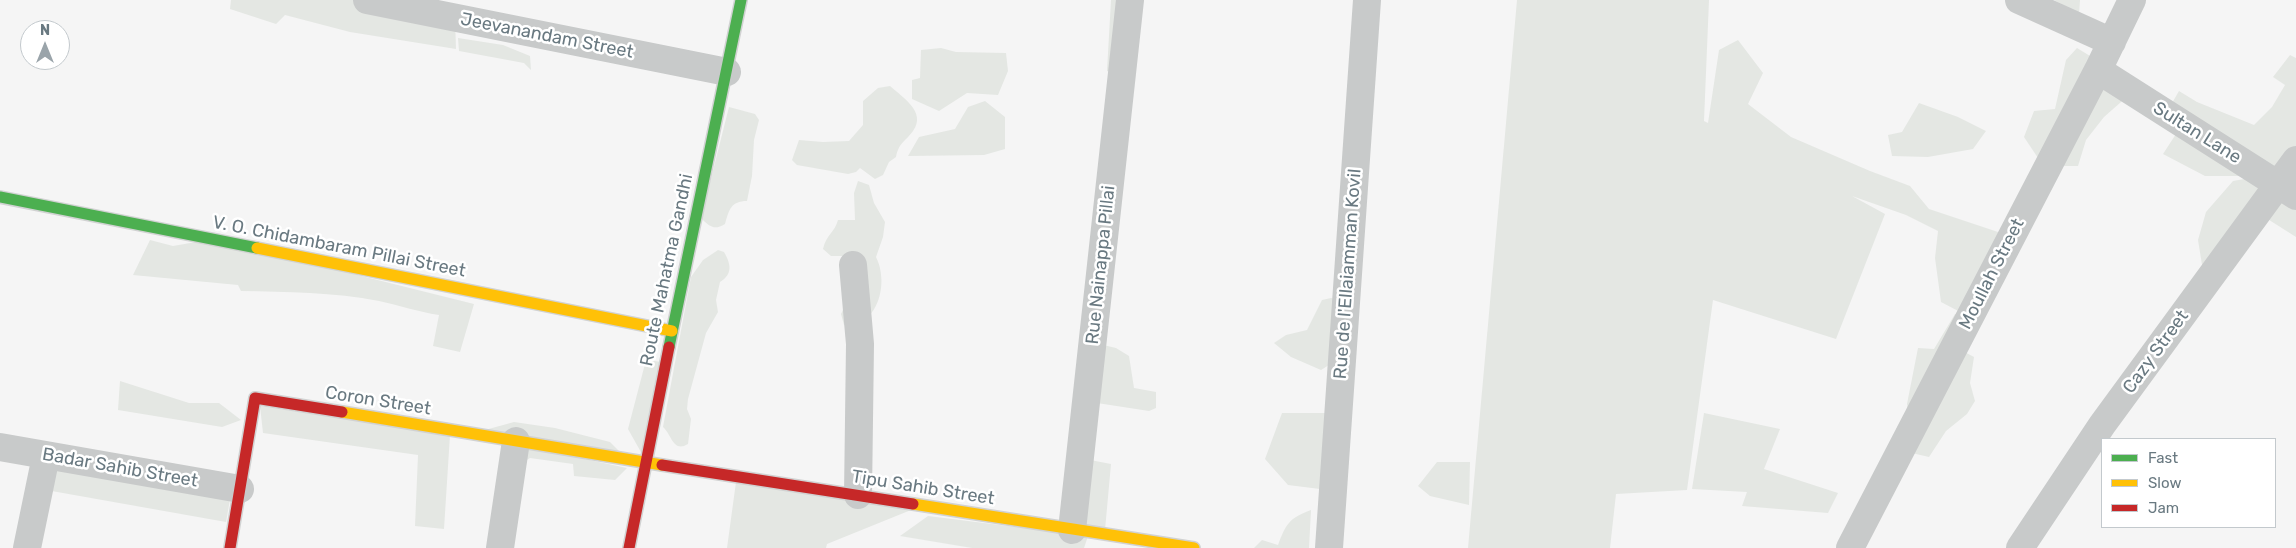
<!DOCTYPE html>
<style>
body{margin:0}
#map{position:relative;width:2296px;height:548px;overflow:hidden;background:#f5f5f5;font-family:Rubik,sans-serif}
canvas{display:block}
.legend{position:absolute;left:2101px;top:438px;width:175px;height:90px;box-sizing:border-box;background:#fff;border:1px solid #c3c9cd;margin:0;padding:6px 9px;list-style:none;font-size:15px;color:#697981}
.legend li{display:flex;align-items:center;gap:10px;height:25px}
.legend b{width:25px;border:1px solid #c3c9cd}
.north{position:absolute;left:20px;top:20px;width:50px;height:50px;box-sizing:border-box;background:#fff;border:1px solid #c3c9cd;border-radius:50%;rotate:0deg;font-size:14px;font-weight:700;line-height:20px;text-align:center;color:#697981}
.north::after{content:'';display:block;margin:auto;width:18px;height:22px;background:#9aa4aa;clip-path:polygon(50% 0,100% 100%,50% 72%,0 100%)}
</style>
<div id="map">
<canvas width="2296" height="548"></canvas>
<ul class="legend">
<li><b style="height:6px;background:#4caf50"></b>Fast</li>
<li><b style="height:6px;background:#ffc107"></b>Slow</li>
<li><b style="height:6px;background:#c62828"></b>Jam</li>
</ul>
<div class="north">N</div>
</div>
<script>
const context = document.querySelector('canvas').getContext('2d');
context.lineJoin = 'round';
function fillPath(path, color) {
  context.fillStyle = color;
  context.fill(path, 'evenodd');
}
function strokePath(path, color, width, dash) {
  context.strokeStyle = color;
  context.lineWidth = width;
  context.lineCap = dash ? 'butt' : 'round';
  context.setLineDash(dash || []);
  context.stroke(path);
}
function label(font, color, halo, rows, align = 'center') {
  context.font = font + ' Rubik,sans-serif';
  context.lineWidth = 5;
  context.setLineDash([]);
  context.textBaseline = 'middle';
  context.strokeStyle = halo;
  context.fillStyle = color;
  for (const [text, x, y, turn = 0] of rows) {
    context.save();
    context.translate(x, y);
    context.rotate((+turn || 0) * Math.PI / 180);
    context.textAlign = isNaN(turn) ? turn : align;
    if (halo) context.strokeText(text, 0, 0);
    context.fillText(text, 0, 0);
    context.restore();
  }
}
fillPath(new Path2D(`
 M 231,0 L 357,0 L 455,18 L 456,49 L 350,32 L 285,15 L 276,24 L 230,9 Z
 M 1111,0 L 1125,0 L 1118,75 L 1107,71 Z
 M 1517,0 L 1709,0 L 1704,121 L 1708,123 L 1719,50 L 1738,40 L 1763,73 L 1748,104 L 1791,137 L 1870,171 L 1910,186 L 1929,209 L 2004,234 L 1899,446 L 1909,421 L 1907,404 L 1918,348 L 1934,349 L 1955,314 L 1964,314 L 1941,302 L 1935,258 L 1938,231 L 1906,215 L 1852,196 L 1885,214 L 1836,339 L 1713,300 L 1687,490 L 1616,494 L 1610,548 L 1468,548 Z
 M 2054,0 L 2080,0 L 2079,15 Z
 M 458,38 L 503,45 L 530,56 L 531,70 L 524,63 L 459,51 Z
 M 941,48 L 956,52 L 1006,53 L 1008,71 L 998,95 L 967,93 L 939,111 L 912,99 L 912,80 L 920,78 L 921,50 Z
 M 2077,48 L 2095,59 L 2042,164 L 2024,137 L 2034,111 L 2055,109 L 2066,60 Z
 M 2290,55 L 2296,58 L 2296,154 L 2277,181 L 2168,110 L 2179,91 L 2197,102 L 2254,125 L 2272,107 L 2285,85 L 2273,77 Z
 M 2099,75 L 2129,95 L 2104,117 L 2086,140 L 2078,166 L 2055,166 Z
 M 890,86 C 902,97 927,112 913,131 C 906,141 899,142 896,157 L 889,162 L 883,175 L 875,179 L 860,168 L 856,172 L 848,174 L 797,165 L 792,160 L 799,140 L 823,142 L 849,141 L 863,125 L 863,101 L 878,88 Z
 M 985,101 L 1005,117 L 1005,149 L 984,155 L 908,156 L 919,137 L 955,129 L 968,107 Z
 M 1919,103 L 1958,117 L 1986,131 L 1973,149 L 1928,157 L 1892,156 L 1888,135 L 1902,132 Z
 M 729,107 L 755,114 L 759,120 L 754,140 L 752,176 L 747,201 C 731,201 729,210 725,224 C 714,231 709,226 701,218 Z
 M 2176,134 L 2259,176 L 2205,176 L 2163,154 Z
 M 2250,178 L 2264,196 L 2203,271 L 2198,240 L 2206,212 L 2233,181 Z
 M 858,181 L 869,185 L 874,203 L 885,222 L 883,237 L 876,257 C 885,275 883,301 869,316 C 865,321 854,324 848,327 L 844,325 L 841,314 L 852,291 L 847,256 L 831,256 L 823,249 C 826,235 835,232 838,220 L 855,220 L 854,193 Z
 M 2284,190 L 2296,198 L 2296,237 L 2266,218 Z
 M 213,239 L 474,304 L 460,352 L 433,346 L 439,315 C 418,312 399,305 379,301 C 334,292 286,292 241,291 L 238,285 L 133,275 L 150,240 L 173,246 Z
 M 718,250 L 724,252 C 731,264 733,274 720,282 L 716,300 L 718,312 L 706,333 L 688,399 L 687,409 L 691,419 L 688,444 C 673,453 672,435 663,427 L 691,277 L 703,260 Z
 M 1331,298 L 1339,299 L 1337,360 L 1321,370 L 1291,357 L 1274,343 L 1286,335 L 1307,330 L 1322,300 Z
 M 1095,343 L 1116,348 L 1129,356 L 1134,388 L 1156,392 L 1156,408 L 1149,411 L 1097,403 Z
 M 1959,349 L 1974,357 L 1970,383 L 1975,401 L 1967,414 L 1946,431 L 1929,457 L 1903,451 Z
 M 646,360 L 662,362 L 642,454 L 628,429 Z
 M 120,381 L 189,403 L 219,403 L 241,420 L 222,427 L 118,410 Z
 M 260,406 L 450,435 L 444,529 L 415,526 L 418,455 L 263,433 Z
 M 1282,413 L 1333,413 L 1328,490 L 1288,485 L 1265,459 Z
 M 1704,413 L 1780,429 L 1764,469 L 1838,493 L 1828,513 L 1742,506 L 1747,492 L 1692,489 Z
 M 514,422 L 555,428 L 610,442 L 620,452 L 485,430 Z
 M 519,445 L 627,468 L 615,480 L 574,476 L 573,464 L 530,458 L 519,465 Z
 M 1085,459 L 1111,464 L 1105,530 L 1075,526 Z
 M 51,462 L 231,494 L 226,522 L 46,490 Z
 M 1437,462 L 1470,462 L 1469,505 L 1430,496 L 1418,486 Z
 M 736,482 L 911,510 L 827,544 L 826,548 L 727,548 Z
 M 1311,510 L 1309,548 L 1254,548 L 1262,540 L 1278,545 C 1286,524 1289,518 1311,510 Z
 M 928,516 L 1088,536 L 1084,548 L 972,548 L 900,536 Z`), '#e4e7e3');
const fast = new Path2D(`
 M 0,197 L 257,248
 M 669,347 L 741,0`);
const slow = new Path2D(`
 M 257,248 L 672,331
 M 342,412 L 662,465
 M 913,504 L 1194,548`);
const jam = new Path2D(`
 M 662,465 L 913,504
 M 230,548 L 255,398 L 342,412
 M 629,548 L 669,347`);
strokePath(fast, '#d1d2d2', 14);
strokePath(slow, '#d1d2d2', 14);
strokePath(jam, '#d1d2d2', 14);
strokePath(new Path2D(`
 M 367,0 L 727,72
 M 2019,0 L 2112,42
 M 2098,70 L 2296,196
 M 853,265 L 860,344 L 858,495
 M 0,447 L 240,489
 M 1072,530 L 1130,0
 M 27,548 L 46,456
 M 500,548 L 516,441
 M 1329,548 L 1367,0
 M 1850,548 L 2098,70 L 2132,0
 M 2020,548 L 2102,425 L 2296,160`), '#c8caca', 28);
strokePath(fast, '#4caf50', 11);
strokePath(slow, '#ffc107', 11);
strokePath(jam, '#c62828', 11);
label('18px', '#697981', '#fff', [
 ["Jeevanandam Street",547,36,11],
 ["Sultan Lane",2197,133,32],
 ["V. O. Chidambaram Pillai Street",339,247,11],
 ["Rue Nainappa Pillai",1101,265,-84],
 ["Route Mahatma Gandhi",667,270,-78],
 ["Rue de l'Ellaiamman Kovil",1348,274,-86],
 ["Moullah Street",1992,274,-63],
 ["Cazy Street",2156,352,-54],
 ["Coron Street",378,401,9],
 ["Badar Sahib Street",120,468,10],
 ["Tipu Sahib Street",923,488,9]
]);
</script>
